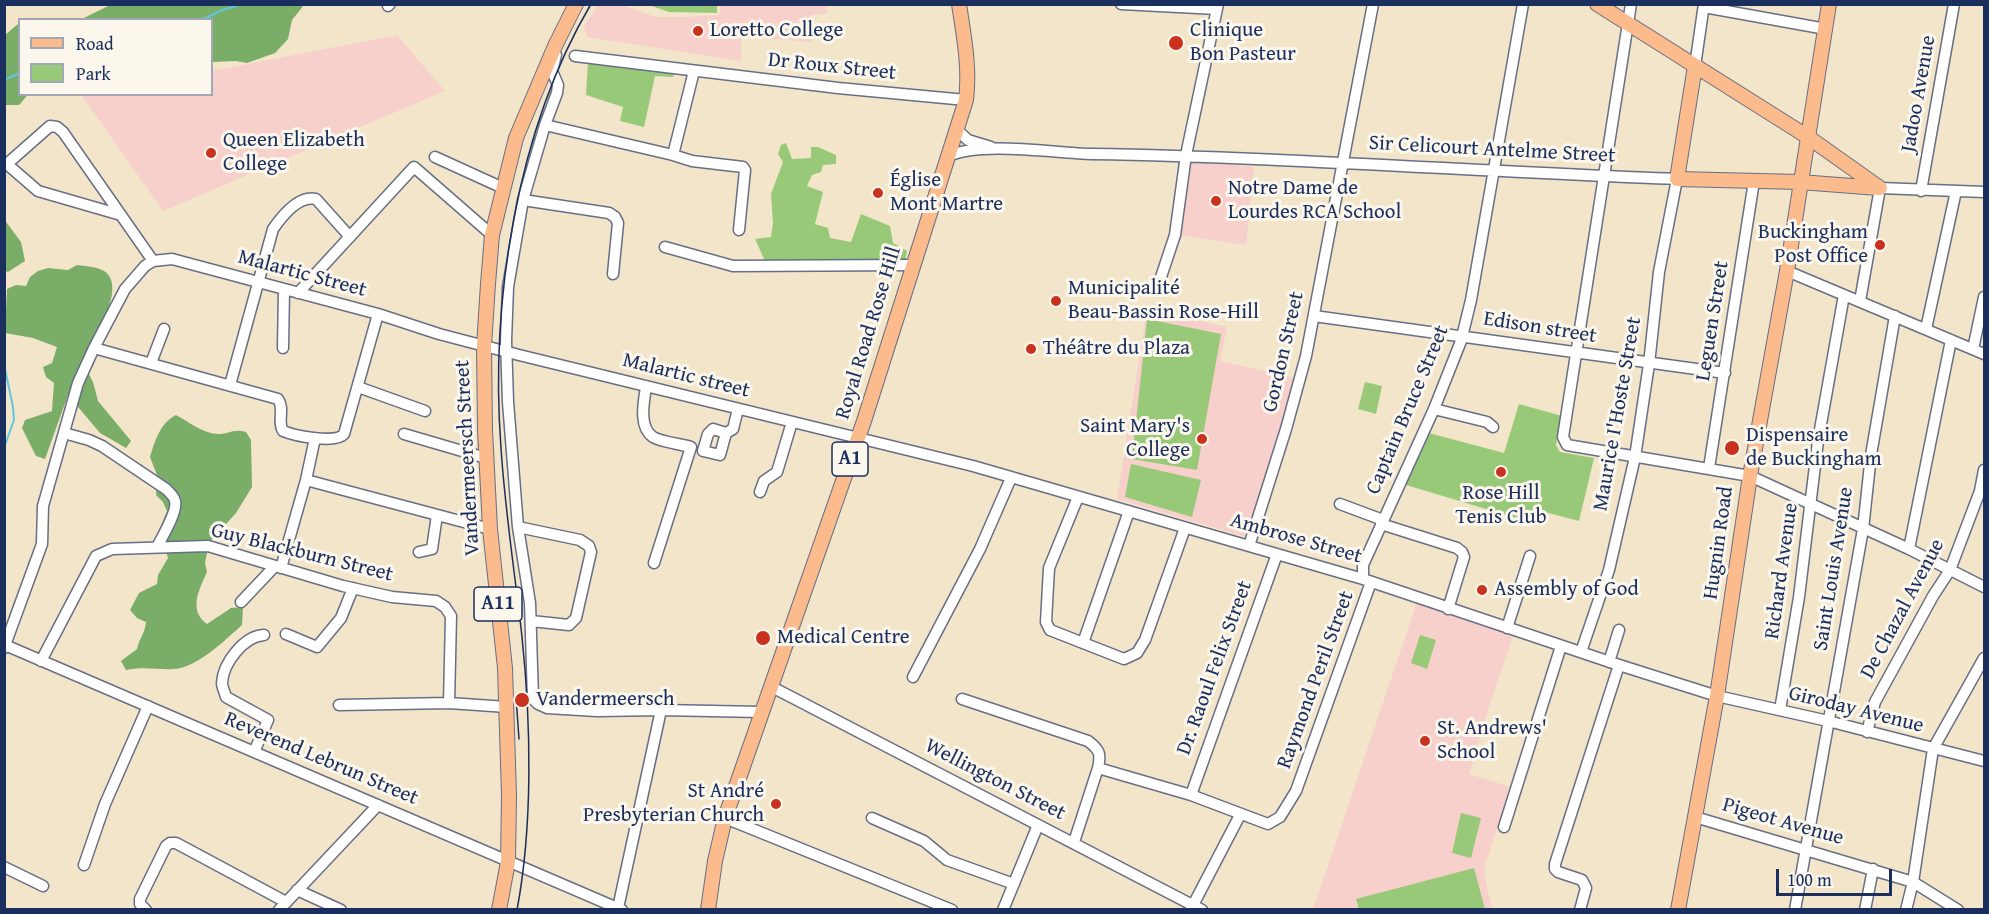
<!DOCTYPE html>
<meta charset="utf-8">
<style>
body{margin:0}
#map{position:relative;width:1989px;height:914px;overflow:hidden;background:#f3e5ca;font-family:"Gentium Book Plus",serif}
canvas{display:block}
.frame{position:absolute;inset:0;border:6px solid #1b2f5e;pointer-events:none}
.legend{position:absolute;left:18px;top:18px;width:195px;height:78px;box-sizing:border-box;background:#fbf7ec;border:2px solid #a1a7b3;margin:0;padding:8px 10px;list-style:none;font-size:18px;color:#1b2f5e}
.legend li{display:flex;align-items:center;gap:12px;height:30px}
.legend b{width:30px;border:2px solid #a1a7b3}
.scale{position:absolute;left:1776px;top:869px;width:116px;height:27px;box-sizing:border-box;border:3px solid #1b2f5e;border-top:0;padding-left:8px;font-size:18px;line-height:21px;white-space:nowrap;color:#1b2f5e;-webkit-text-stroke:4px #fbf7ec;paint-order:stroke}
</style>
<div id="map">
<canvas width="1989" height="914"></canvas>
<div class="frame"></div>
<ul class="legend">
<li><b style="height:8px;background:#fbbb8c"></b>Road</li>
<li><b style="height:16px;background:#98c978"></b>Park</li>
</ul>
<div class="scale">100 m</div>
</div>
<script>
const context = document.querySelector('canvas').getContext('2d');
context.lineJoin = 'round';
function fillPath(path, color) {
  context.fillStyle = color;
  context.fill(path, 'evenodd');
}
function strokePath(path, color, width, dash) {
  context.strokeStyle = color;
  context.lineWidth = width;
  context.lineCap = dash ? 'butt' : 'round';
  context.setLineDash(dash || []);
  context.stroke(path);
}
function label(font, color, halo, rows, align = 'center') {
  context.font = font + ' "Gentium Book Plus",serif';
  context.lineWidth = 6;
  context.setLineDash([]);
  context.textBaseline = 'middle';
  context.strokeStyle = halo;
  context.fillStyle = color;
  for (const [text, x, y, turn = 0] of rows) {
    context.save();
    context.translate(x, y);
    context.rotate((+turn || 0) * Math.PI / 180);
    context.textAlign = isNaN(turn) ? turn : align;
    if (halo) context.strokeText(text, 0, 0);
    context.fillText(text, 0, 0);
    context.restore();
  }
}
fillPath(new Path2D(`
 M 721,4 L 826,5 L 828,13 L 811,15 L 812,42 L 741,36 L 741,61 L 587,37 L 584,26 L 598,5 L 621,5 L 656,17 L 684,17 L 719,15 Z
 M 397,35 L 445,91 L 163,211 L 82,96 L 212,94 L 212,71 Z
 M 1187,160 L 1254,167 L 1246,245 L 1178,235 Z
 M 1147,309 L 1227,327 L 1220,361 L 1295,378 L 1249,538 L 1117,499 Z
 M 1417,602 L 1514,633 L 1489,707 L 1469,774 L 1511,787 L 1485,865 L 1484,872 L 1492,909 L 1313,910 Z`), '#f7d0cb');
fillPath(new Path2D(`
 M 649,5 L 717,5 L 717,13 L 669,12 Z
 M 588,61 L 675,71 L 673,77 L 655,76 L 644,127 L 620,121 L 623,107 L 586,95 Z
 M 786,143 L 792,159 L 811,158 L 811,147 L 818,147 L 836,155 L 836,164 L 823,165 L 821,172 L 812,175 L 807,186 L 823,192 L 815,224 L 828,228 L 830,238 L 851,242 L 861,214 L 890,226 L 893,243 L 907,251 L 905,261 L 765,261 L 755,239 L 771,237 L 773,223 L 771,194 L 783,162 L 778,154 L 781,145 Z
 M 1147,319 L 1221,334 L 1197,470 L 1132,459 Z
 M 1365,382 L 1382,386 L 1376,414 L 1358,409 Z
 M 1519,404 L 1562,416 L 1556,445 L 1560,452 L 1594,458 L 1579,521 L 1548,513 L 1543,526 L 1406,485 L 1429,433 L 1504,453 Z
 M 1131,464 L 1201,480 L 1192,517 L 1125,497 Z
 M 1420,635 L 1436,640 L 1427,669 L 1411,663 Z
 M 1461,813 L 1481,818 L 1471,858 L 1452,853 Z
 M 1474,868 L 1485,909 L 1359,909 L 1356,899 Z`), '#98c978');
fillPath(new Path2D(`
 M 110,5 L 110,4 L 304,5 L 292,20 L 288,39 L 275,53 L 247,63 L 236,61 L 212,62 L 212,20 L 82,19 Z
 M 18,24 L 20,94 L 26,95 L 26,97 L 19,105 L 5,105 L 5,35 Z
 M 4,219 L 21,242 L 25,261 L 8,272 L 5,271 Z
 M 77,265 C 85,266 98,267 104,271 C 129,287 91,343 82,361 L 93,382 L 98,401 L 131,441 L 126,448 L 100,433 L 68,395 L 45,459 L 36,456 L 22,428 L 25,420 L 52,411 L 54,383 L 46,377 L 43,367 L 52,363 L 57,347 L 33,338 L 5,333 L 7,289 L 16,285 L 26,286 L 30,277 L 38,271 L 48,268 L 68,270 Z
 M 176,415 C 187,421 203,433 217,434 C 228,435 233,428 246,432 L 251,440 L 252,487 L 236,513 L 209,543 L 205,563 L 207,572 C 199,590 188,610 207,624 L 231,608 L 243,607 L 242,625 C 225,640 197,668 174,669 C 157,670 144,666 126,670 L 121,661 L 137,649 C 139,639 145,633 146,622 L 137,618 L 130,610 L 139,593 L 157,584 L 158,575 L 168,558 L 159,530 L 167,511 L 163,502 L 156,495 L 157,475 L 150,457 C 155,441 160,423 176,415 Z`), '#7aad68');
strokePath(new Path2D(`
 M 202,20 L 220,11 L 242,4
 M 4,80 L 20,73
 M 4,364 L 13,407 L 14,420 L 4,448`), '#61c7de', 2);
const minor = new Path2D(`
 M 1121,4 L 1217,9
 M 1631,4 L 1563,437 L 1567,445 L 1750,476 L 1909,549 L 1984,587
 M 388,6 L 390,4
 M 1704,7 L 1826,29
 M 556,55 L 552,71 L 558,85 L 557,93 L 545,125 L 523,200 L 508,287 L 506,341 L 508,402 L 518,527 L 530,603 L 533,699 L 538,704 L 547,708 L 597,711 L 661,710 L 761,712
 M 575,56 L 838,88 L 966,100
 M 1695,66 L 1704,4
 M 545,125 L 673,155 L 692,161 L 743,167 L 745,170 L 739,230
 M 957,130 L 968,140 L 991,147
 M 673,155 L 694,71
 M 948,156 C 984,141 1052,153 1092,154 C 1287,157 1482,172 1677,179 L 1659,272 L 1649,364 L 1635,457 L 1609,570 L 1581,652
 M 435,157 L 503,188
 M 1921,191 L 1954,4
 M 523,200 L 609,213 L 615,217 L 618,223 L 613,274
 M 121,215 L 38,191 L 8,165 L 8,163 L 50,126 L 57,127 L 63,132 L 153,261
 M 665,247 L 733,266 L 913,265
 M 1787,271 L 1984,354
 M 1159,283 L 1175,235 L 1186,155 L 1218,4
 M 298,293 L 414,167 L 492,235
 M 1860,301 L 1880,188 L 1984,192
 M 1314,316 L 1725,373
 M 1926,329 L 1956,191
 M 94,348 L 278,399 C 285,409 277,422 283,431 C 295,436 336,444 344,434 L 378,314
 M 283,348 L 284,289
 M 1973,349 L 1984,297
 M 151,363 L 164,329
 M 230,385 L 273,229 C 282,216 299,195 316,199 L 350,237
 M 358,387 L 425,411
 M 646,387 C 644,401 638,427 653,437 C 661,442 681,444 691,447 L 654,563
 M 1434,409 L 1487,422 L 1493,427
 M 64,433 L 89,440 L 102,446 L 166,489 C 169,492 174,496 175,501 C 178,511 162,537 157,547
 M 726,433 L 720,455 L 703,451 L 708,434 L 713,429 L 726,433 L 733,429 L 738,409
 M 404,434 L 486,458
 M 1709,468 L 1754,181
 M 306,480 L 490,529
 M 760,492 L 764,481 L 777,472 L 792,422
 M 1078,497 L 1049,568 L 1046,622 L 1050,630 L 1124,659 L 1137,653 L 1145,640 L 1185,528
 M 1340,504 L 1383,520
 M 1381,524 L 1457,548 L 1462,552 L 1464,557 L 1448,609
 M 518,527 L 580,540 L 589,546 L 591,552 L 576,618 L 569,625 L 531,621
 M 1249,546 L 1286,429 L 1306,356 L 1373,4
 M 1909,549 L 1951,340
 M 419,552 L 432,549 L 437,515
 M 281,568 L 306,480 L 315,438
 M 1363,579 L 1363,565 L 1434,409 L 1461,341 L 1471,300 L 1523,4
 M 241,602 L 275,566
 M 1507,628 L 1530,556
 M 286,634 L 317,647 L 341,618 L 353,588
 M 1083,643 L 1129,511
 M 5,645 L 622,910
 M 4,648 L 42,544 L 43,506 L 78,383 L 94,348 L 125,289 L 145,266 L 153,261 L 172,259 L 378,314 L 439,334 L 519,355 L 973,466 L 1363,579 L 1619,665 L 1717,696 L 1828,721 L 1984,761
 M 41,661 L 96,556 L 112,549 L 208,546 L 343,586 L 392,597 L 436,601 L 445,607 L 451,616 L 449,703
 M 1609,662 L 1619,630
 M 913,677 L 980,549 L 1011,478
 M 770,686 L 1202,910
 M 962,699 L 1088,741 C 1100,750 1101,754 1098,768 L 1074,842
 M 339,705 L 449,703 L 507,707
 M 1780,710 L 1799,597 L 1818,441 L 1844,295
 M 1867,732 L 1875,702 L 1933,596 L 1950,570 L 1980,491 L 1984,470
 M 254,752 L 268,720 L 226,697 C 225,693 222,687 222,683 C 223,663 244,636 264,635
 M 1098,768 L 1191,795 L 1268,824 L 1280,817 L 1296,791 L 1371,582
 M 1191,795 L 1277,554
 M 1695,817 L 1913,882 L 1958,910
 M 725,818 L 952,910
 M 872,818 L 924,841 L 947,860 L 1014,884
 M 1504,827 L 1561,646
 M 84,865 L 105,804 L 148,706
 M 4,867 L 43,886
 M 297,890 L 341,910
 M 618,908 L 661,710
 M 1191,909 L 1240,815
 M 146,910 L 140,904 L 140,899 L 166,846 L 170,843 L 176,843 L 286,902
 M 279,910 L 378,805
 M 1003,910 L 1038,825
 M 1580,910 L 1586,888 L 1582,880 L 1558,872 L 1555,869 L 1555,864 L 1619,665
 M 1795,910 L 1863,529 L 1871,455 L 1895,316
 M 1865,910 L 1873,869
 M 1906,910 L 1913,882 L 1933,749 L 1984,658`);
const major = new Path2D(`
 M 1597,4 L 1808,137 L 1880,188
 M 1695,66 L 1677,179 L 1800,182 L 1878,188
 M 499,910 L 508,862 L 509,795 L 505,668 L 490,529 L 485,430 L 484,346 L 488,284 L 492,235 L 516,138 L 555,46 L 576,4
 M 708,910 L 715,861 L 725,818 L 864,421 L 966,100 C 970,68 964,37 959,4
 M 1678,910 L 1717,696 L 1750,476 L 1787,271 L 1829,4`);
strokePath(minor, '#676f84', 13);
strokePath(major, '#676f84', 16);
strokePath(minor, '#fff', 10);
strokePath(major, '#fbbb8c', 14);
strokePath(new Path2D(`
 M 516,697 L 519,739
 M 517,910 C 533,825 531,723 522,637 C 515,574 505,511 501,448 C 490,303 516,131 591,4`), '#1b2f5e', 1.5);
for (const [x, y, r, color] of [
 [698,31,6,"#c8321e"],
 [1176,43,8,"#c8321e"],
 [211,153,6,"#c8321e"],
 [878,193,6,"#c8321e"],
 [1216,201,6,"#c8321e"],
 [1880,245,6,"#c8321e"],
 [1056,301,6,"#c8321e"],
 [1031,349,6,"#c8321e"],
 [1202,439,6,"#c8321e"],
 [1732,448,8,"#c8321e"],
 [1501,472,6,"#c8321e"],
 [1482,590,6,"#c8321e"],
 [763,638,8,"#c8321e"],
 [522,700,8,"#c8321e"],
 [1425,741,6,"#c8321e"],
 [776,804,6,"#c8321e"]
]) {
  const dot = new Path2D();
  dot.arc(x, y, r, 0, 2 * Math.PI);
  context.fillStyle = color;
  context.fill(dot);
  strokePath(dot, '#fbf7ec', 2);
}
for (const [x, y, w] of [
 [850,459,36],
 [498,604,48]
]) {
  const box = new Path2D();
  box.roundRect(x - w / 2, y - 17, w, 34, 4.5);
  context.fillStyle = '#fbf7ec';
  context.fill(box);
  strokePath(box, '#1b2f5e', 1.5);
}
label('bold 20px', '#1b2f5e', null, [
 ["A1",850,459],
 ["A11",498,604]
]);
label('21px', '#1b2f5e', '#fbf7ec', [
 ["Loretto College",710,31],
 ["Clinique",1190,31],
 ["Bon Pasteur",1190,55],
 ["Queen Elizabeth",223,141],
 ["College",223,165],
 ["Église",890,181],
 ["Mont Martre",890,205],
 ["Notre Dame de",1228,189],
 ["Lourdes RCA School",1228,213],
 ["Buckingham",1868,233,"right"],
 ["Post Office",1868,257,"right"],
 ["Municipalité",1068,289],
 ["Beau-Bassin Rose-Hill",1068,313],
 ["Théâtre du Plaza",1043,349],
 ["Saint Mary's",1190,427,"right"],
 ["College",1190,451,"right"],
 ["Dispensaire",1746,436],
 ["de Buckingham",1746,460],
 ["Rose Hill",1501,494,"center"],
 ["Tenis Club",1501,518,"center"],
 ["Assembly of God",1494,590],
 ["Medical Centre",777,638],
 ["Vandermeersch",536,700],
 ["St. Andrews'",1437,729],
 ["School",1437,753],
 ["St André",764,792,"right"],
 ["Presbyterian Church",764,816,"right"]
], 'left');
label('21px', '#1b2f5e', '#fbf7ec', [
 ["Dr Roux Street",832,67,6],
 ["Jadoo Avenue",1919,94,-80],
 ["Sir Celicourt Antelme Street",1492,150,3],
 ["Malartic Street",302,274,15],
 ["Leguen Street",1713,321,-81],
 ["Edison street",1540,328,9],
 ["Royal Road Rose Hill",869,333,-73],
 ["Gordon Street",1284,352,-77],
 ["Malartic street",686,376,14],
 ["Captain Bruce Street",1408,410,-67],
 ["Maurice I'Hoste Street",1618,414,-80],
 ["Vandermeersch Street",468,458,-93],
 ["Ambrose Street",1296,539,16],
 ["Hugnin Road",1719,543,-82],
 ["Guy Blackburn Street",302,553,14],
 ["Saint Louis Avenue",1834,569,-81],
 ["Richard Avenue",1782,571,-82],
 ["De Chazal Avenue",1903,609,-62],
 ["Dr. Raoul Felix Street",1215,668,-70],
 ["Raymond Peril Street",1316,680,-70],
 ["Giroday Avenue",1856,710,14],
 ["Reverend Lebrun Street",321,759,23],
 ["Wellington Street",995,780,27],
 ["Pigeot Avenue",1783,822,16]
]);
</script>
